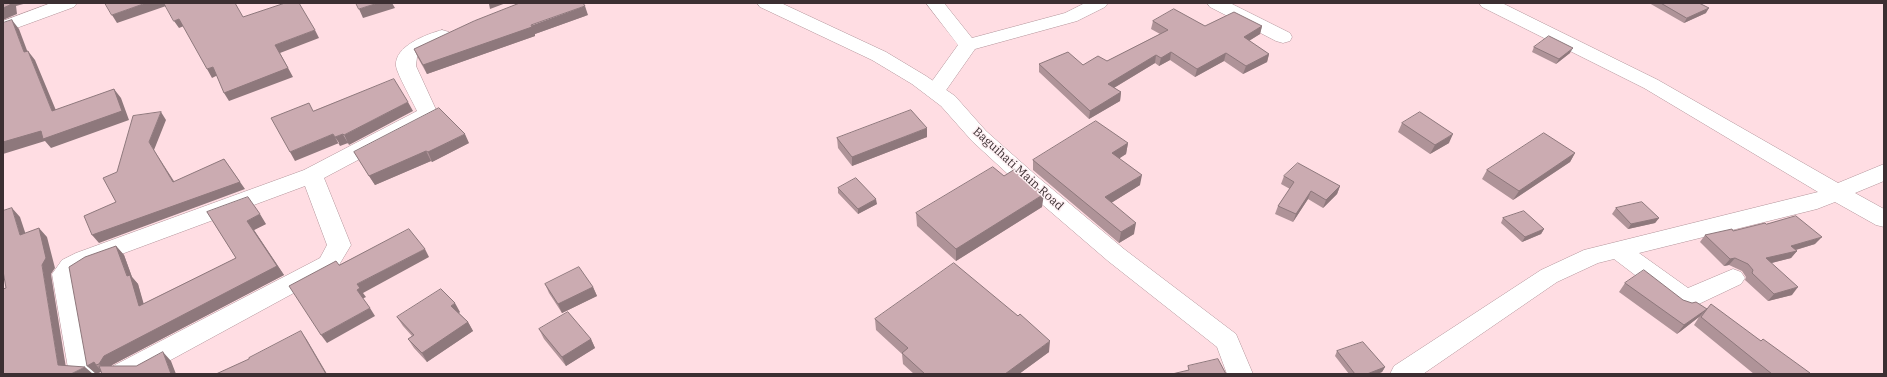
<!DOCTYPE html>
<style>
body{margin:0}
#map{position:relative;width:1887px;height:377px;overflow:hidden;background:#ffdde3;font-family:"IBM Plex Serif",serif}
canvas{display:block}
.frame{position:absolute;inset:0;border:4px solid #3c2f32;pointer-events:none}
</style>
<div id="map">
<canvas width="1887" height="377"></canvas>
<div class="frame"></div>
</div>
<script>
const context = document.querySelector('canvas').getContext('2d');
context.lineJoin = 'round';
function strokePath(path, color, width, dash) {
  context.strokeStyle = color;
  context.lineWidth = width;
  context.lineCap = dash ? 'butt' : 'round';
  context.setLineDash(dash || []);
  context.stroke(path);
}
function fillPath(path, color) {
  context.fillStyle = color;
  context.fill(path, 'evenodd');
}
function label(font, color, halo, rows, align = 'center') {
  context.font = font + ' "IBM Plex Serif",serif';
  context.lineWidth = 3;
  context.setLineDash([]);
  context.textBaseline = 'middle';
  context.strokeStyle = halo;
  context.fillStyle = color;
  for (const [text, x, y, turn = 0] of rows) {
    context.save();
    context.translate(x, y);
    context.rotate((+turn || 0) * Math.PI / 180);
    context.textAlign = isNaN(turn) ? turn : align;
    if (halo) context.strokeText(text, 0, 0);
    context.fillText(text, 0, 0);
    context.restore();
  }
}
const minor = new Path2D(`
 M 926,3 L 944,3 L 972,38 L 1065,13 L 1085,3 L 1108,3 L 1105,7 L 1077,21 L 975,49 L 942,96 L 935,97 L 928,96 L 925,91 L 958,45 Z
 M 1207,3 L 1230,3 L 1290,33 L 1292,37 L 1290,41 L 1283,43 L 1276,41 L 1210,7 Z
 M 1479,3 L 1502,3 L 1658,80 L 1838,183 L 1884,164 L 1884,181 L 1855,193 L 1884,209 L 1884,227 L 1876,225 L 1835,202 L 1817,209 L 1639,253 L 1688,288 L 1733,269 L 1741,272 L 1745,278 L 1741,284 L 1686,310 L 1677,307 L 1614,259 L 1598,263 L 1557,282 L 1423,374 L 1390,374 L 1394,366 L 1541,270 L 1584,250 L 1818,192 L 1644,88 L 1482,7 Z
 M 442,30 L 449,32 L 451,36 L 449,40 L 417,57 L 416,66 L 438,114 L 435,119 L 324,178 L 351,245 L 336,270 L 145,374 L 109,374 L 113,366 L 320,258 L 327,245 L 305,186 L 92,265 L 76,275 L 95,374 L 69,374 L 52,274 L 62,260 L 76,253 L 304,170 L 417,111 C 413,102 397,74 396,66 C 394,46 427,34 442,30 Z`);
const tertiary = new Path2D(`
 M 51,3 L 77,3 L 74,7 L 3,33 L 3,21 Z
 M 757,3 L 781,3 L 886,52 L 926,76 L 955,96 L 986,131 L 1039,178 L 1124,249 L 1236,334 L 1253,374 L 1227,374 L 1217,347 L 1108,261 L 1023,188 L 972,141 L 941,106 L 912,84 L 872,60 L 760,7 Z`);
strokePath(minor, '#b3949a', 1);
strokePath(tertiary, '#b3949a', 1);
fillPath(minor, '#fff');
fillPath(tertiary, '#fff');
fillPath(new Path2D(`
 M 1649,3 L 1699,3 L 1706,13 L 1684,23 Z
 M 588,15 L 535,34 L 535,36 L 427,74 L 418,58 L 414,49 Z
 M 1153,21 L 1205,26 L 1262,26 L 1260,34 L 1249,41 L 1269,54 L 1267,62 L 1243,74 L 1224,61 L 1195,77 L 1170,60 L 1159,66 L 1155,63 L 1114,88 L 1121,92 L 1120,101 L 1089,119 L 1039,72 L 1039,64 L 1083,65 L 1107,61 L 1160,34 L 1151,29 Z
 M 1534,47 L 1570,53 L 1556,64 L 1532,52 Z
 M 1402,123 L 1449,143 L 1430,154 L 1398,132 Z
 M 927,137 L 852,166 L 838,148 L 837,138 Z
 M 469,143 L 432,162 L 431,161 L 375,185 L 354,152 Z
 M 1128,143 L 1126,154 L 1119,158 L 1140,185 L 1111,203 L 1134,234 L 1119,243 L 1033,170 L 1033,160 Z
 M 1575,153 L 1570,162 L 1513,200 L 1482,179 L 1487,170 Z
 M 1284,176 L 1340,186 L 1337,194 L 1323,208 L 1308,199 L 1293,222 L 1275,214 L 1278,206 L 1290,189 L 1281,184 Z
 M 838,188 L 877,204 L 858,214 L 838,193 Z
 M 1042,207 L 956,261 L 917,226 L 916,213 Z
 M 1616,208 L 1659,218 L 1655,223 L 1628,229 L 1612,214 Z
 M 207,212 L 266,224 L 254,230 L 284,275 L 112,365 L 111,366 L 136,366 L 171,361 L 101,372 L 97,374 L 87,366 L 116,246 L 124,255 L 132,277 L 138,284 L 143,304 L 236,258 Z
 M 1503,218 L 1544,229 L 1541,234 L 1522,242 L 1501,223 Z
 M 1766,224 L 1815,244 L 1796,250 L 1797,251 L 1791,258 L 1771,263 L 1792,295 L 1768,301 L 1745,280 L 1746,277 L 1742,271 L 1729,265 L 1724,266 L 1700,242 L 1705,235 L 1733,231 Z
 M 1625,283 L 1683,300 L 1707,309 L 1761,341 L 1809,374 L 1754,374 L 1694,325 L 1699,317 L 1677,334 L 1619,292 Z
 M 545,284 L 593,287 L 597,296 L 562,313 L 549,293 Z
 M 460,312 L 459,313 L 468,322 L 473,331 L 427,362 L 414,348 L 408,339 L 412,336 L 403,326 L 397,317 Z
 M 875,319 L 1049,352 L 1019,374 L 914,374 L 903,364 L 902,354 L 876,330 Z
 M 539,329 L 591,339 L 595,348 L 566,366 L 544,339 Z
 M 1337,351 L 1385,367 L 1382,372 L 1377,374 L 1349,374 L 1335,356 Z`), '#af9398');
fillPath(new Path2D(`
 M 10,3 L 27,3 L 16,6 L 17,14 L 3,20 L 3,8 Z
 M 146,3 L 164,3 L 166,6 L 117,23 L 112,15 Z
 M 378,3 L 392,3 L 395,8 L 363,18 L 359,9 Z
 M 490,3 L 506,3 L 490,9 L 489,4 Z
 M 585,6 L 588,15 L 535,34 L 535,36 L 427,74 L 423,65 Z
 M 1709,8 L 1706,13 L 1684,23 L 1687,18 Z
 M 179,19 L 184,26 L 179,28 L 174,21 Z
 M 12,20 L 19,29 L 31,61 L 24,52 Z
 M 1262,26 L 1260,34 L 1242,45 L 1244,37 Z
 M 315,30 L 319,38 L 280,53 L 293,77 L 229,101 L 224,93 L 275,45 Z
 M 1573,48 L 1570,53 L 1556,64 L 1559,59 Z
 M 28,51 L 35,60 L 60,120 L 52,111 Z
 M 1171,52 L 1170,60 L 1159,66 L 1161,58 Z
 M 1226,53 L 1224,61 L 1195,77 L 1197,69 Z
 M 1269,54 L 1267,62 L 1243,74 L 1246,66 Z
 M 1156,55 L 1155,63 L 1107,92 L 1108,84 Z
 M 213,67 L 218,75 L 212,78 L 207,69 Z
 M 114,89 L 121,98 L 129,120 L 51,148 L 45,141 L 3,154 L 3,142 Z
 M 1121,92 L 1120,101 L 1089,119 L 1090,111 Z
 M 408,102 L 413,111 L 349,145 L 344,135 Z
 M 161,112 L 166,120 L 154,150 L 179,189 L 173,182 L 149,142 Z
 M 927,128 L 927,137 L 852,166 L 852,157 Z
 M 333,134 L 339,143 L 295,161 L 290,152 Z
 M 343,134 L 348,143 L 340,146 L 335,137 Z
 M 465,134 L 469,143 L 432,162 L 428,152 Z
 M 1453,134 L 1449,143 L 1430,154 L 1435,145 Z
 M 1128,143 L 1126,154 L 1111,164 L 1112,153 Z
 M 426,151 L 431,161 L 375,185 L 369,176 Z
 M 1575,153 L 1570,162 L 1513,200 L 1519,191 Z
 M 224,159 L 245,189 L 99,243 L 92,235 Z
 M 1142,175 L 1140,185 L 1103,208 L 1105,197 Z
 M 1340,186 L 1337,194 L 1323,208 L 1326,200 Z
 M 1311,191 L 1308,199 L 1293,222 L 1296,214 Z
 M 1044,194 L 1042,207 L 956,261 L 956,249 Z
 M 876,199 L 877,204 L 858,214 L 858,209 Z
 M 12,208 L 20,217 L 29,244 L 20,235 Z
 M 260,214 L 266,224 L 254,230 L 284,275 L 112,365 L 108,373 L 99,364 L 104,356 L 277,266 L 247,221 Z
 M 1659,218 L 1655,223 L 1628,229 L 1631,224 Z
 M 1136,223 L 1134,234 L 1119,243 L 1121,232 Z
 M 39,228 L 47,237 L 55,268 L 51,274 L 67,374 L 58,365 L 42,265 Z
 M 1544,229 L 1541,234 L 1522,242 L 1525,237 Z
 M 1822,237 L 1815,244 L 1785,253 L 1791,246 Z
 M 116,246 L 124,255 L 132,277 L 138,284 L 147,315 L 139,306 Z
 M 425,249 L 429,257 L 363,293 L 366,297 L 362,299 L 357,290 L 357,284 Z
 M 1797,251 L 1791,258 L 1760,266 L 1766,258 Z
 M 1735,258 L 1729,265 L 1724,266 L 1730,259 Z
 M 593,287 L 597,296 L 562,313 L 558,304 Z
 M 1798,287 L 1792,295 L 1768,301 L 1774,294 Z
 M 455,303 L 460,312 L 456,315 L 451,306 Z
 M 370,308 L 375,316 L 327,343 L 321,335 Z
 M 1707,309 L 1699,317 L 1677,334 L 1684,325 Z
 M 468,322 L 473,331 L 427,362 L 422,353 Z
 M 301,331 L 307,340 L 327,374 L 326,374 Z
 M 591,339 L 595,348 L 566,366 L 562,357 Z
 M 1050,341 L 1049,352 L 1019,374 L 1005,374 Z
 M 163,352 L 171,361 L 176,374 L 171,374 Z
 M 94,362 L 96,365 L 102,371 L 96,374 L 87,366 Z
 M 85,367 L 93,374 L 71,374 Z
 M 1385,367 L 1382,372 L 1377,374 L 1367,374 Z`), '#8e787c');
const building = new Path2D(`
 M 3,3 L 10,3 L 10,5 L 3,8 Z
 M 105,3 L 146,3 L 112,15 Z
 M 164,3 L 235,3 L 243,17 L 285,3 L 299,3 L 315,30 L 275,45 L 288,68 L 224,93 L 213,67 L 207,69 L 179,19 L 174,21 Z
 M 356,3 L 378,3 L 359,9 Z
 M 520,3 L 583,3 L 585,6 L 531,25 L 532,27 L 423,65 L 414,49 L 474,21 Z
 M 1661,3 L 1699,3 L 1709,8 L 1687,18 Z
 M 1174,9 L 1205,26 L 1234,12 L 1262,26 L 1244,37 L 1269,54 L 1246,66 L 1226,53 L 1197,69 L 1171,52 L 1161,58 L 1156,55 L 1108,84 L 1121,92 L 1090,111 L 1039,64 L 1068,52 L 1083,65 L 1098,56 L 1107,61 L 1168,30 L 1153,21 Z
 M 12,20 L 24,52 L 28,51 L 52,111 L 114,89 L 122,111 L 43,139 L 41,131 L 3,142 L 3,23 Z
 M 1549,36 L 1573,48 L 1559,59 L 1534,47 Z
 M 394,79 L 408,102 L 344,135 L 343,134 L 335,137 L 333,134 L 290,152 L 271,118 L 309,103 L 313,111 Z
 M 439,108 L 465,134 L 428,152 L 426,151 L 369,176 L 354,152 Z
 M 911,110 L 927,128 L 852,157 L 837,138 Z
 M 161,112 L 149,142 L 173,182 L 224,159 L 240,182 L 92,235 L 84,216 L 116,202 L 103,178 L 117,172 L 133,116 Z
 M 1420,112 L 1453,134 L 1435,145 L 1402,123 Z
 M 1096,121 L 1128,143 L 1112,153 L 1142,175 L 1105,197 L 1136,223 L 1121,232 L 1033,160 Z
 M 1544,133 L 1575,153 L 1519,191 L 1487,170 Z
 M 1298,163 L 1340,186 L 1326,200 L 1311,191 L 1296,214 L 1278,206 L 1294,182 L 1284,176 Z
 M 993,167 L 1004,176 L 1015,169 L 1044,194 L 956,249 L 916,213 Z
 M 856,178 L 876,199 L 858,209 L 838,188 Z
 M 248,197 L 260,214 L 247,221 L 277,266 L 104,356 L 99,364 L 96,365 L 94,362 L 87,366 L 69,267 L 85,257 L 116,246 L 127,276 L 130,275 L 139,306 L 236,258 L 207,212 Z
 M 1642,202 L 1659,218 L 1631,224 L 1616,208 Z
 M 12,208 L 20,235 L 39,228 L 46,258 L 42,265 L 58,365 L 85,367 L 71,374 L 3,374 L 3,289 L 6,288 L 3,271 L 3,211 Z
 M 1524,211 L 1544,229 L 1525,237 L 1503,218 Z
 M 1796,216 L 1822,237 L 1791,246 L 1797,251 L 1766,258 L 1798,287 L 1774,294 L 1752,273 L 1753,270 L 1748,264 L 1735,258 L 1730,259 L 1705,235 L 1732,229 L 1733,231 L 1765,223 L 1766,224 Z
 M 409,229 L 425,249 L 357,284 L 360,288 L 357,290 L 370,308 L 321,335 L 289,286 L 336,261 L 339,265 Z
 M 954,263 L 1018,316 L 1020,314 L 1050,341 L 1005,374 L 925,374 L 902,353 L 908,348 L 875,319 Z
 M 579,267 L 593,287 L 558,304 L 545,284 Z
 M 1644,270 L 1683,300 L 1692,303 L 1696,302 L 1707,309 L 1711,304 L 1761,341 L 1763,339 L 1810,373 L 1809,374 L 1772,374 L 1701,317 L 1707,309 L 1684,325 L 1625,283 Z
 M 441,289 L 455,303 L 451,306 L 468,322 L 422,353 L 408,339 L 414,335 L 397,317 Z
 M 568,312 L 591,339 L 562,357 L 539,329 Z
 M 301,331 L 326,374 L 216,374 L 249,359 L 249,358 Z
 M 1363,342 L 1385,367 L 1367,374 L 1355,374 L 1337,351 Z
 M 163,352 L 171,374 L 102,374 L 99,366 L 136,366 Z
 M 1218,359 L 1226,374 L 1172,374 L 1189,370 L 1188,366 Z`);
fillPath(building, '#cbabb1');
strokePath(building, '#8e787c', 1);
label('12px', '#3c2f32', '#fef0f3', [
 ["Baguihati Main Road",1018,169,42]
]);
</script>
